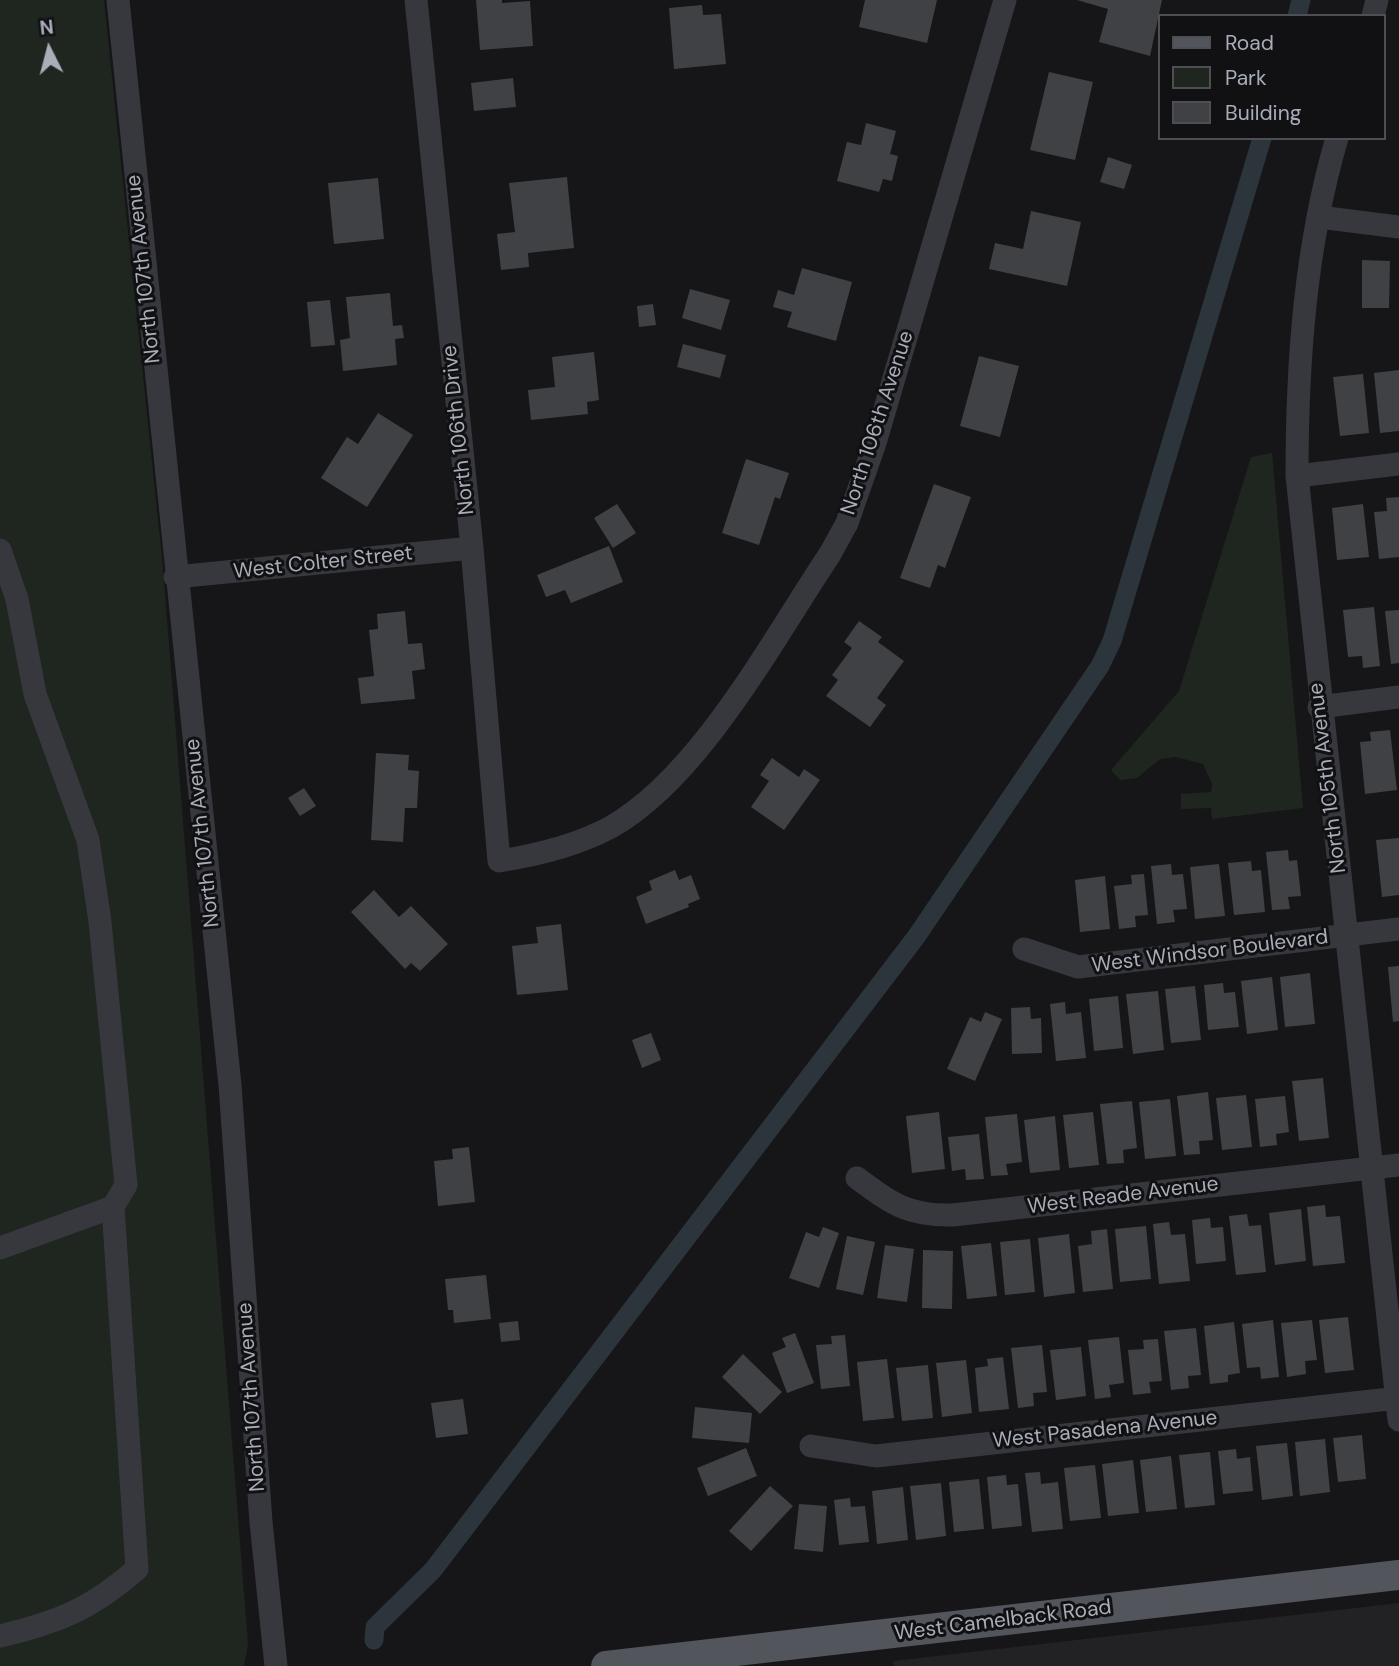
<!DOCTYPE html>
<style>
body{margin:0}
#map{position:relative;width:1399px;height:1666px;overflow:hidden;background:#161618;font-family:"DM Sans",sans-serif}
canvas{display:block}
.legend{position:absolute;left:1158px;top:14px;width:228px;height:126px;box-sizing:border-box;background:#111113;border:2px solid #4d4f55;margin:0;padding:9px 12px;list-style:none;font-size:21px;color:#a8adb8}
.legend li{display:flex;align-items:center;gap:14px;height:35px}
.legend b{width:35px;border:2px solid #4d4f55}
.north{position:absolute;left:14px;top:14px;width:70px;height:70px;-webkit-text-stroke:5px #111113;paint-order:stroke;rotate:354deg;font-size:19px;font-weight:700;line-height:28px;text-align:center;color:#a8adb8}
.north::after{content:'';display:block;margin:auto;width:24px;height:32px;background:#a8adb8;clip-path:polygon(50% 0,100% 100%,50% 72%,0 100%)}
</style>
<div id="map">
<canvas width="1399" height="1666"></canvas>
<ul class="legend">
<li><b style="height:9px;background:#53555c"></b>Road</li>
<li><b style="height:19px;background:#1e261f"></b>Park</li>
<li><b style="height:19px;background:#404145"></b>Building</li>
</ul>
<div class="north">N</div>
</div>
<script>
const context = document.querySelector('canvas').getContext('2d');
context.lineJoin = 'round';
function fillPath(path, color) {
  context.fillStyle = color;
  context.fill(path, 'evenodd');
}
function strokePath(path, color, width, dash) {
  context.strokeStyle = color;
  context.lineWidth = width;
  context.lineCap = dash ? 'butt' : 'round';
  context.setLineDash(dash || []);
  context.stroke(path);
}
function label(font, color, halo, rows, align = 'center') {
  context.font = font + ' "DM Sans",sans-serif';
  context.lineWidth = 6;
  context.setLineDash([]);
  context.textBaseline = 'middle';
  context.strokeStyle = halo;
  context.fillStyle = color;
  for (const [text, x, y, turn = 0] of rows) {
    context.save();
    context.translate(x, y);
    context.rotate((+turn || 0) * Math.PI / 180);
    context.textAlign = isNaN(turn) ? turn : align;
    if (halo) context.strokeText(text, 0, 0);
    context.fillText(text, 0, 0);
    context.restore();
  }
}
fillPath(new Path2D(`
 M 1399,1603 L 1399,1666 L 894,1666 L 893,1661 Z`), '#222225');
fillPath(new Path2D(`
 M 0,0 L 104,0 L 163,568 L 248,1644 L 244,1666 L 0,1666 Z
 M 1272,453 L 1303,808 L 1212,819 L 1211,808 L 1181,809 L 1181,794 L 1211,792 L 1212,784 L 1203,764 L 1176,757 L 1160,759 L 1137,778 L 1120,780 L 1111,770 L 1179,691 L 1251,457 Z`), '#1e261f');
strokePath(new Path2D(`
 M 1297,16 L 1301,0
 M 374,1640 L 375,1627 L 433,1570 L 916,937 L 1100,666 L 1112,641 L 1262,138`), '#2c353c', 19);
fillPath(new Path2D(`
 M 476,0 L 502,0 L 502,3 L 530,1 L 533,46 L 480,50 Z
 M 865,0 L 937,0 L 927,43 L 859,27 Z
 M 1077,0 L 1162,0 L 1150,56 L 1099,42 L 1108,9 Z
 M 702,5 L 703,15 L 721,14 L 726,64 L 674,69 L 669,8 Z
 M 1049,72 L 1093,82 L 1075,160 L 1030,150 Z
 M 513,78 L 516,107 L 474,111 L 471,83 Z
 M 866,123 L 896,131 L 890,154 L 898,156 L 892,181 L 883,179 L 879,192 L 837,181 L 847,142 L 861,145 Z
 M 1108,157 L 1132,165 L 1124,189 L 1100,182 Z
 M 567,177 L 574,248 L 528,253 L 529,267 L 501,270 L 497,234 L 515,232 L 509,183 Z
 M 378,178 L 384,239 L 334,244 L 328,183 Z
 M 1031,211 L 1081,222 L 1067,286 L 989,269 L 995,243 L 1023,249 Z
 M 1362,260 L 1390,261 L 1389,308 L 1362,308 Z
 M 802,268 L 852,282 L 836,341 L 787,327 L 792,312 L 773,307 L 778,290 L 794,295 Z
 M 690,289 L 730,300 L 721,330 L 682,318 Z
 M 390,293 L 393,326 L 402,325 L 404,338 L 395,339 L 397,365 L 343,371 L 340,340 L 350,338 L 346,297 Z
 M 330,300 L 335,345 L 311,347 L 307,302 Z
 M 653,304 L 656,325 L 639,327 L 637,306 Z
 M 683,344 L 726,355 L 720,378 L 677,367 Z
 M 594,352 L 599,400 L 587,402 L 588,414 L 531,420 L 528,390 L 555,387 L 552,357 Z
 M 979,356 L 1019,366 L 1000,437 L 960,426 Z
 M 1399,370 L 1399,431 L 1380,433 L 1374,373 Z
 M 1363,374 L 1369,433 L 1340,436 L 1333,377 Z
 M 378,413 L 413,435 L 367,507 L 321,478 L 347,437 L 358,444 Z
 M 746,459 L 789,473 L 780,499 L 775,497 L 759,545 L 722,533 Z
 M 934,484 L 971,497 L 945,568 L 938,565 L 930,588 L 900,578 Z
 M 1399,497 L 1399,557 L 1379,559 L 1374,512 L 1387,511 L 1386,498 Z
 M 617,504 L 636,533 L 613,548 L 594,518 Z
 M 1363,504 L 1369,557 L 1337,560 L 1332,508 Z
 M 609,546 L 623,582 L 571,603 L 565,590 L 546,597 L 537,575 Z
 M 1374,607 L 1380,666 L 1363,668 L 1362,656 L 1348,657 L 1343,610 Z
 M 1399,610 L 1399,663 L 1391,664 L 1385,611 Z
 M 405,611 L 408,644 L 422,643 L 425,669 L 412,671 L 415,699 L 361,704 L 358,678 L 374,676 L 369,630 L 378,629 L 377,614 Z
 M 859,621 L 882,637 L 878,642 L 904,661 L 877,698 L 886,705 L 870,727 L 826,696 L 838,680 L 832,675 L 852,648 L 844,642 Z
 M 1390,730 L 1397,790 L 1365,794 L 1360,742 L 1371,741 L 1370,732 Z
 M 376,753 L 409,755 L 408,770 L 419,771 L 417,808 L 405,808 L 403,842 L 371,840 Z
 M 772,758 L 799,777 L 804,769 L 820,780 L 784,830 L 751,807 L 769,781 L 760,775 Z
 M 304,788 L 316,806 L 300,816 L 288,798 Z
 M 1399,838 L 1399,895 L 1382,897 L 1376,840 Z
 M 1288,850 L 1289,861 L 1297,860 L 1301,896 L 1288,897 L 1290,909 L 1272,910 L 1266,852 Z
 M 1251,861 L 1252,871 L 1261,870 L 1265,912 L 1234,915 L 1228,863 Z
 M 1171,864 L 1172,875 L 1183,874 L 1187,909 L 1173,910 L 1175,922 L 1157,924 L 1151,866 Z
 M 1219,864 L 1225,916 L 1195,919 L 1190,867 Z
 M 675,870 L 679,880 L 691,875 L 700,899 L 688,904 L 689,907 L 646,924 L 636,897 L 652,890 L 649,881 Z
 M 1144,874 L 1148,915 L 1135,916 L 1136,927 L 1119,929 L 1114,886 L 1132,884 L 1131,875 Z
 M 1105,876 L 1110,929 L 1080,932 L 1075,880 Z
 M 374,890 L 399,917 L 411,906 L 448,944 L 420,971 L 411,963 L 405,969 L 351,912 Z
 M 561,924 L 568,990 L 517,995 L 512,946 L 538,943 L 536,927 Z
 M 1399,966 L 1399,1021 L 1393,1022 L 1388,967 Z
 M 1310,973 L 1315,1024 L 1285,1027 L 1280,977 Z
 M 1272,977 L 1278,1030 L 1247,1034 L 1241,981 Z
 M 1223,983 L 1224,993 L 1235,992 L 1239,1027 L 1208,1030 L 1204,985 Z
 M 1195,986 L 1201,1040 L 1171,1043 L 1165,989 Z
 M 1158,991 L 1164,1050 L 1133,1054 L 1126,994 Z
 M 1118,996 L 1123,1048 L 1094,1051 L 1089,999 Z
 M 1065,1002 L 1066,1014 L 1081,1012 L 1086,1058 L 1056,1061 L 1050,1004 Z
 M 1030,1007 L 1031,1019 L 1041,1018 L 1042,1053 L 1012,1054 L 1011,1008 Z
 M 985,1012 L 1002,1019 L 975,1081 L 947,1069 L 970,1017 L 981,1022 Z
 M 651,1033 L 661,1060 L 642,1068 L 632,1040 Z
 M 1323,1078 L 1329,1138 L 1299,1141 L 1292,1081 Z
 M 1208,1092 L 1213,1140 L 1199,1141 L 1200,1154 L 1184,1155 L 1177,1096 Z
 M 1246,1095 L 1252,1147 L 1222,1150 L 1216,1098 Z
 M 1285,1096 L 1289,1132 L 1276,1134 L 1277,1145 L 1260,1147 L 1255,1099 Z
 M 1170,1099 L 1176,1156 L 1145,1159 L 1139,1102 Z
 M 1132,1101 L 1137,1148 L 1123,1150 L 1124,1163 L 1107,1164 L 1100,1104 Z
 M 939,1112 L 945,1169 L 912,1173 L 906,1116 Z
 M 1093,1112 L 1099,1165 L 1069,1168 L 1063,1115 Z
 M 1017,1114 L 1022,1162 L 1006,1164 L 1008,1175 L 991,1176 L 985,1117 Z
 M 1055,1116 L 1060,1170 L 1030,1173 L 1024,1120 Z
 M 979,1134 L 984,1179 L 966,1180 L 965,1169 L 952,1171 L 948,1137 Z
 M 469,1147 L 475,1202 L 438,1206 L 434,1161 L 453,1159 L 452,1149 Z
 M 1325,1205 L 1326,1217 L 1340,1216 L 1345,1263 L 1313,1266 L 1307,1207 Z
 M 1301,1209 L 1306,1261 L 1275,1265 L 1269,1213 Z
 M 1247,1214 L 1249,1226 L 1261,1225 L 1266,1272 L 1236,1275 L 1229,1216 Z
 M 1210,1218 L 1211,1228 L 1223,1227 L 1226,1261 L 1196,1264 L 1192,1220 Z
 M 1169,1222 L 1171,1235 L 1185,1234 L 1190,1281 L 1159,1284 L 1153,1224 Z
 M 1146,1226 L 1151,1279 L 1120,1282 L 1115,1229 Z
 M 823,1227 L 839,1233 L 819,1288 L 789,1278 L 806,1232 L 819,1237 Z
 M 1107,1229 L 1113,1289 L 1083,1292 L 1078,1246 L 1092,1244 L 1091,1231 Z
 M 1069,1234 L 1075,1293 L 1044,1297 L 1038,1238 Z
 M 847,1236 L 875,1242 L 863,1295 L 836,1289 Z
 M 1030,1239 L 1035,1292 L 1005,1295 L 1000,1242 Z
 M 991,1243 L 997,1296 L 967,1299 L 961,1246 Z
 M 885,1245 L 914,1249 L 907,1302 L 877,1298 Z
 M 923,1250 L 953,1251 L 952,1309 L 922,1308 Z
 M 486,1275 L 491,1319 L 454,1323 L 453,1310 L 448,1310 L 445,1279 Z
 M 1348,1317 L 1354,1370 L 1325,1373 L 1319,1320 Z
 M 1273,1320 L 1279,1377 L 1261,1379 L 1260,1367 L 1247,1368 L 1242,1324 Z
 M 1312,1320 L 1317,1360 L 1305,1361 L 1306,1374 L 1287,1377 L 1281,1323 Z
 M 518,1321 L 520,1340 L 501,1342 L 499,1323 Z
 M 1234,1322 L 1240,1373 L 1228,1375 L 1228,1382 L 1210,1384 L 1204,1326 Z
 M 1196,1328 L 1201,1375 L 1188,1376 L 1189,1388 L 1171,1390 L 1164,1331 Z
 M 795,1333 L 814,1383 L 787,1393 L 772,1353 L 786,1347 L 782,1338 Z
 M 845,1335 L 850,1386 L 821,1389 L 816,1345 L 832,1344 L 831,1336 Z
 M 1119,1337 L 1124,1383 L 1109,1385 L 1111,1397 L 1095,1399 L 1088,1340 Z
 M 1158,1339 L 1162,1381 L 1149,1382 L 1151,1393 L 1133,1395 L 1128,1350 L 1144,1349 L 1143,1340 Z
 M 1042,1345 L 1047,1392 L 1033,1393 L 1034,1406 L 1018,1408 L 1011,1348 Z
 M 1081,1347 L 1086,1396 L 1056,1400 L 1050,1350 Z
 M 743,1354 L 782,1392 L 760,1414 L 722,1377 Z
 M 1003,1357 L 1009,1409 L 979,1412 L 975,1368 L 988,1366 L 987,1359 Z
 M 887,1359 L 894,1418 L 863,1421 L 857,1362 Z
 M 966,1360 L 972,1413 L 942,1417 L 936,1363 Z
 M 928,1365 L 933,1418 L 902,1421 L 896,1368 Z
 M 463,1399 L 468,1434 L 436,1438 L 431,1403 Z
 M 695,1407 L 752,1413 L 749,1443 L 692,1438 Z
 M 1362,1435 L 1366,1479 L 1338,1482 L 1333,1438 Z
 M 1325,1439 L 1330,1492 L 1300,1496 L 1295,1442 Z
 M 1287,1443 L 1293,1496 L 1262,1500 L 1256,1446 Z
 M 746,1448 L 757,1476 L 708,1496 L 697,1468 Z
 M 1236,1449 L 1237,1459 L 1250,1457 L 1253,1491 L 1223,1494 L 1218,1451 Z
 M 1210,1452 L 1215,1505 L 1185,1508 L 1179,1455 Z
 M 1171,1456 L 1177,1509 L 1146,1512 L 1140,1460 Z
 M 1133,1460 L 1139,1513 L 1108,1516 L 1102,1464 Z
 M 1095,1465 L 1101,1518 L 1070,1521 L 1064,1468 Z
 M 1040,1472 L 1041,1484 L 1058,1482 L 1063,1529 L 1032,1532 L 1025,1473 Z
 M 1006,1475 L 1007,1485 L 1018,1484 L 1022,1526 L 992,1529 L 987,1477 Z
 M 979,1479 L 984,1529 L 954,1532 L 949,1482 Z
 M 941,1483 L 946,1536 L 916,1540 L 910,1486 Z
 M 770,1486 L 793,1506 L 751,1551 L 729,1531 Z
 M 903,1487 L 908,1540 L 877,1544 L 872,1491 Z
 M 850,1498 L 851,1507 L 865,1506 L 869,1542 L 839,1545 L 834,1500 Z
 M 799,1504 L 827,1506 L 823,1552 L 794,1549 Z`), '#404145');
strokePath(new Path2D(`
 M 118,0 L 230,1085 L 261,1522 L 276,1666
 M 416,0 L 472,548 L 499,861 C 538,855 576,846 611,827 C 700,777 773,639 830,554 L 847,523 L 875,443 L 1005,0
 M 1373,16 L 1377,0
 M 1337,138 C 1305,247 1297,363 1297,476 L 1399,1420
 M 1319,217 L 1399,227
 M 1297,476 L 1399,464
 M 0,550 L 17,599 L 35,694 L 88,840 L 100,922 L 126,1185 L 113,1207 L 0,1248
 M 175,577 L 472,548
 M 1319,707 L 1399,697
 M 1024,949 L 1078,967 L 1399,929
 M 857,1178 C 892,1204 908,1216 953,1215 L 1399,1165
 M 811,1446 L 876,1456 L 1399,1398
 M 0,1636 C 59,1622 91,1609 137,1569 L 113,1207`), '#37383d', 23);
strokePath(new Path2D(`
 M 606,1666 L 1399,1575`), '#53555c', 30);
label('21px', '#a8adb8', '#111113', [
 ["North 107th Avenue",144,269,-96],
 ["North 106th Avenue",878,423,-72],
 ["North 106th Drive",459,430,-96],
 ["West Colter Street",323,563,-6],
 ["North 105th Avenue",1328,778,-97],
 ["North 107th Avenue",203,833,-96],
 ["West Windsor Boulevard",1210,952,-7],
 ["West Reade Avenue",1123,1196,-7],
 ["North 107th Avenue",252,1397,-94],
 ["West Pasadena Avenue",1105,1430,-6],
 ["West Camelback Road",1003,1621,-7]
]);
</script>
